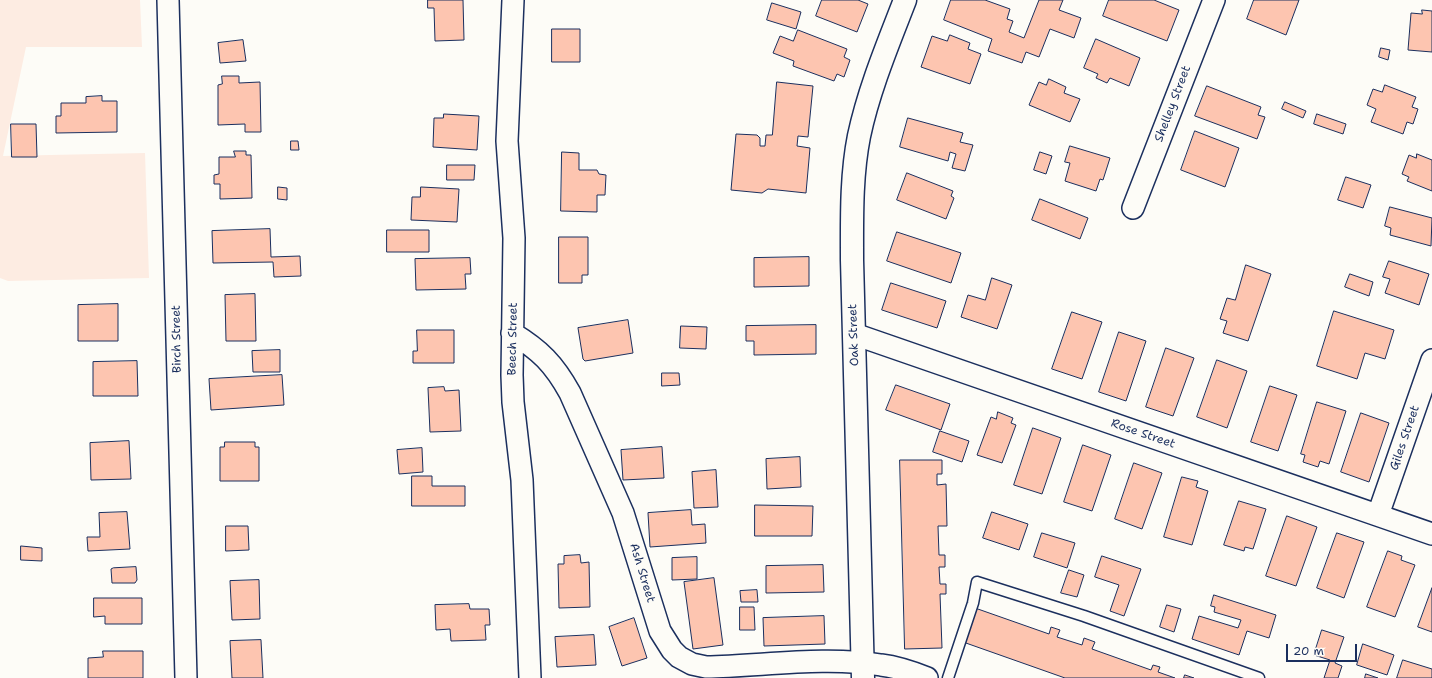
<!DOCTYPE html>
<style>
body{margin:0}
#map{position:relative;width:1432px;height:678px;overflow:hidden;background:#fdfcf7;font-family:"Shantell Sans",sans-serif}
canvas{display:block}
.scale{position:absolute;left:1286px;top:644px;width:71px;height:18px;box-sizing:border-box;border:2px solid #1b2f5e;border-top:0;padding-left:5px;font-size:12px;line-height:14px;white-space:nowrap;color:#1b2f5e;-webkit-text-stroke:3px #fdfcf7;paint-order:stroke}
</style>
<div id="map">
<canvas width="1432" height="678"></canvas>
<div class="scale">20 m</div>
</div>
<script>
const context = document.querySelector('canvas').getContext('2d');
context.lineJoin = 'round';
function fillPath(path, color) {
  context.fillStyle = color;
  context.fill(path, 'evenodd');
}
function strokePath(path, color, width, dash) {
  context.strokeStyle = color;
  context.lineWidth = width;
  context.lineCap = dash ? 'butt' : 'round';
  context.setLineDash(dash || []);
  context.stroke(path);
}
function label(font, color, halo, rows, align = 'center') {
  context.font = font + ' "Shantell Sans",sans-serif';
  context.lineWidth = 3;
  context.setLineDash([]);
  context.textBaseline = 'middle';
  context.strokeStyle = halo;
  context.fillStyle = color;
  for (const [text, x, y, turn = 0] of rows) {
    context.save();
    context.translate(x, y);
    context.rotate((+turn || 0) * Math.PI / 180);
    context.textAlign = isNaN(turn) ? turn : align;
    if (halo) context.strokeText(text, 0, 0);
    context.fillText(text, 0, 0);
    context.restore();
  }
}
fillPath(new Path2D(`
 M 0,0 L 140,0 L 142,47 L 26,47 L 3,156 L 145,153 L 149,278 L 8,281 L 0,278 Z`), '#fdece2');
const building = new Path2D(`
 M 428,0 L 463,0 L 464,40 L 435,41 L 434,8 L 428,8 Z
 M 822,0 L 858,0 L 868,4 L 857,32 L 816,16 Z
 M 951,0 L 985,0 L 1010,9 L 1007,19 L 1013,21 L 1009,32 L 1024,38 L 1039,0 L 1063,0 L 1059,10 L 1081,18 L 1074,38 L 1050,29 L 1039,57 L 1026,52 L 1022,63 L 988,51 L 992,39 L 944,20 Z
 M 1109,0 L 1154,0 L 1179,10 L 1167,41 L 1103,16 Z
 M 1254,0 L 1299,0 L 1286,35 L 1247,19 Z
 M 772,3 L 801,12 L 796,29 L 767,20 Z
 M 1422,10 L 1432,11 L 1432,52 L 1408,50 L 1411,13 L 1422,14 Z
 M 552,29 L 580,29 L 580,62 L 552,62 Z
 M 798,30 L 847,49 L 844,57 L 850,60 L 844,77 L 837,74 L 834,81 L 793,66 L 794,61 L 773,53 L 780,36 L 793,41 Z
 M 950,35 L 970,43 L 968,49 L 981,54 L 970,84 L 921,67 L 932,36 L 947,41 Z
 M 1096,39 L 1140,58 L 1129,86 L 1110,78 L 1107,83 L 1096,78 L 1098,74 L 1084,68 Z
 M 243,40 L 246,61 L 220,63 L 218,43 Z
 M 1381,48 L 1390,50 L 1388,60 L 1379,57 Z
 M 222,76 L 239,76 L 239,83 L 260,82 L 261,132 L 245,132 L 245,124 L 218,125 L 218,85 L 222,84 Z
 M 1049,79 L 1066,87 L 1064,93 L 1080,99 L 1070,122 L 1029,105 L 1039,82 L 1046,85 Z
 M 777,82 L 813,86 L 808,137 L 798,136 L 797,146 L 810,148 L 806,193 L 768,189 L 762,193 L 731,190 L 736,134 L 757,135 L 760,138 L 760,146 L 765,146 L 766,135 L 772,135 Z
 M 1385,85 L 1416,97 L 1412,107 L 1418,109 L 1413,124 L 1407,122 L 1403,134 L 1371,122 L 1376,109 L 1367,105 L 1373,89 L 1382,92 Z
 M 1207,86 L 1261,107 L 1258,115 L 1265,117 L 1257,139 L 1195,116 Z
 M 102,96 L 102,101 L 117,101 L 117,132 L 56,133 L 56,116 L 61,116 L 61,103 L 86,103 L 86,97 Z
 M 1285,102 L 1306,111 L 1303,118 L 1282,109 Z
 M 444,114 L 479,116 L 477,150 L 433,147 L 434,118 L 443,118 Z
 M 1317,114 L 1346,124 L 1343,134 L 1314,124 Z
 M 908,118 L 963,133 L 960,142 L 973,145 L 965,171 L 952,168 L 956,154 L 950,152 L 948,161 L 900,147 Z
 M 11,124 L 36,124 L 37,157 L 12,157 Z
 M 1195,131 L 1239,148 L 1225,187 L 1181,170 Z
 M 291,141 L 298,141 L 299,150 L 291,150 Z
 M 1070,146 L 1110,158 L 1103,180 L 1100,179 L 1096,191 L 1065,181 L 1070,163 L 1065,162 Z
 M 234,151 L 246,151 L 246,155 L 251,155 L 252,198 L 220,199 L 220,184 L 214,184 L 214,175 L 219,174 L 219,157 L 235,157 Z
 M 562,152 L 579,153 L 579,170 L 597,170 L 599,174 L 606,175 L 605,195 L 597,195 L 597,212 L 561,211 Z
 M 1040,152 L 1052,156 L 1046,174 L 1034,170 Z
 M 1417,154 L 1432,160 L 1432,191 L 1407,181 L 1409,177 L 1402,174 L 1409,155 L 1416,158 Z
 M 447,165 L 475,165 L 474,180 L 447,180 Z
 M 907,173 L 953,191 L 951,196 L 954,198 L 946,219 L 897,200 Z
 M 1346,177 L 1371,185 L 1363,208 L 1338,200 Z
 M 278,187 L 287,188 L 287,200 L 278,199 Z
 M 421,187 L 459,189 L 457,222 L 411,220 L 412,197 L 420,197 Z
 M 1040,199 L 1088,218 L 1080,239 L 1032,220 Z
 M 1390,207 L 1432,218 L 1431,246 L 1390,235 L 1391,228 L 1385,226 Z
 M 270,229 L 271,257 L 300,256 L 301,276 L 274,277 L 273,262 L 213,263 L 212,231 Z
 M 387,230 L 429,230 L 429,252 L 387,252 Z
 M 897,232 L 961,253 L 951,283 L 887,261 Z
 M 559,237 L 588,237 L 588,275 L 582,275 L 582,283 L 559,283 Z
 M 809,257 L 809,286 L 754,287 L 754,258 Z
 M 470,258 L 471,274 L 465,274 L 466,289 L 416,290 L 415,259 Z
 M 1389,261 L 1429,274 L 1419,305 L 1385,293 L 1390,279 L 1383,277 Z
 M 1246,265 L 1271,274 L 1248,341 L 1223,333 L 1227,321 L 1220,319 L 1227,298 L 1235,300 Z
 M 1350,274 L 1373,282 L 1369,296 L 1345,287 Z
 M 992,278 L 1012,285 L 997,329 L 961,317 L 968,295 L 985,300 Z
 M 891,283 L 946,301 L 937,328 L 882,310 Z
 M 255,294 L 256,341 L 226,341 L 225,295 Z
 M 118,304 L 118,341 L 78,341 L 78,305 Z
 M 1334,311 L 1394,330 L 1385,359 L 1365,353 L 1357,379 L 1317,366 Z
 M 1072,312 L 1102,322 L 1082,379 L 1052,369 Z
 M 628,320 L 633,353 L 585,361 L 583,359 L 578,328 Z
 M 816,325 L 816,354 L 754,355 L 754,341 L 746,341 L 746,326 Z
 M 681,326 L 707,327 L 706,349 L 680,348 Z
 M 417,330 L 454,330 L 454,363 L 413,363 L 413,351 L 417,351 Z
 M 1119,332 L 1146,341 L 1126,401 L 1099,392 Z
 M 1166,348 L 1194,358 L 1173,416 L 1146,407 Z
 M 280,350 L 280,372 L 253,372 L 252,351 Z
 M 1217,360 L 1247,371 L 1227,428 L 1197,417 Z
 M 137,361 L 138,396 L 93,396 L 93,362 Z
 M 662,373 L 679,373 L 680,385 L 662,386 Z
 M 282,375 L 284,405 L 211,410 L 209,379 Z
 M 896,385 L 950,404 L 941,430 L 886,410 Z
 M 1270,386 L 1297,395 L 1278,451 L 1251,442 Z
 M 444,387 L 445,391 L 459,390 L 461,431 L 430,432 L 428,388 Z
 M 1317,402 L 1346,411 L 1329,464 L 1320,461 L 1318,467 L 1303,462 L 1305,455 L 1301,454 Z
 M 998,412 L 1013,418 L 1011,423 L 1016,425 L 1002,463 L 977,455 L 991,417 L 996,419 Z
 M 1361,413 L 1389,423 L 1369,482 L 1341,472 Z
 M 1033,428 L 1061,438 L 1042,494 L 1014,485 Z
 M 940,431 L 969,441 L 962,462 L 933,452 Z
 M 129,441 L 131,479 L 91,480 L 90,443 Z
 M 225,442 L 255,442 L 255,447 L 259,447 L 259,481 L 220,481 L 220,447 L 224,447 Z
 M 1083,445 L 1111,455 L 1092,511 L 1064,502 Z
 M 662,447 L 664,478 L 623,480 L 621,450 Z
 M 422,448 L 423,472 L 399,474 L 397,450 Z
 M 800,457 L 801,487 L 767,489 L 766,459 Z
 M 900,460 L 942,460 L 942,474 L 937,474 L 937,485 L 946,484 L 947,526 L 938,526 L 939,555 L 945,555 L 945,567 L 939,567 L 940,584 L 946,584 L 946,594 L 940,594 L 942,648 L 905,649 Z
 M 1134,463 L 1162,473 L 1142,529 L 1115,519 Z
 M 716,470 L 718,507 L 694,508 L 692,472 Z
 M 412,476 L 432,476 L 432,486 L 465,486 L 465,506 L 412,506 Z
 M 1182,477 L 1198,481 L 1196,487 L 1208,491 L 1192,545 L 1164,537 Z
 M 1239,501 L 1266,509 L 1253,549 L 1245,547 L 1244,551 L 1224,545 Z
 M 755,505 L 813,506 L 812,536 L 755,536 Z
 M 691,510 L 692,525 L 705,524 L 706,543 L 650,547 L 648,513 Z
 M 127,512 L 130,549 L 88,551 L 87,537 L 100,537 L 99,513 Z
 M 992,512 L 1028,524 L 1019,550 L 983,538 Z
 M 1287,516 L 1317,527 L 1296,586 L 1266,576 Z
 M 226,526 L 248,526 L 249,550 L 226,551 Z
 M 1042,533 L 1075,543 L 1067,568 L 1034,557 Z
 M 1337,533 L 1364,542 L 1344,598 L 1317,588 Z
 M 21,546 L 42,548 L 42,561 L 21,560 Z
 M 1388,551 L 1402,556 L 1401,560 L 1415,565 L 1395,617 L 1367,607 Z
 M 580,555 L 581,563 L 589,562 L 590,607 L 559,608 L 558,564 L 564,564 L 564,556 Z
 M 1102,556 L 1141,569 L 1124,616 L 1110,611 L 1119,585 L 1095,577 Z
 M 697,557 L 697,579 L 672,580 L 672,558 Z
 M 823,565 L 824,592 L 766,593 L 766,566 Z
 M 136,567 L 137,580 L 135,583 L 112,583 L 111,569 L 113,568 Z
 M 1069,570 L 1084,575 L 1077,597 L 1061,593 Z
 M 714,578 L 723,645 L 693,649 L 684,582 Z
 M 259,580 L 260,619 L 232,620 L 230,581 Z
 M 1432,588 L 1432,632 L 1418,627 Z
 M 757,590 L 758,602 L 741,602 L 740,591 Z
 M 1214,595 L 1276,615 L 1269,638 L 1247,631 L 1239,655 L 1192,639 L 1199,616 L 1238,628 L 1241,620 L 1214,612 L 1215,607 L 1211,606 Z
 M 94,598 L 142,598 L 142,624 L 105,624 L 105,616 L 94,617 Z
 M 469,604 L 470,609 L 489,609 L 490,625 L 485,625 L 486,640 L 451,641 L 450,629 L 436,630 L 435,605 Z
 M 1167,605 L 1181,609 L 1174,632 L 1160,627 Z
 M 740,607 L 754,607 L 755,630 L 740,630 Z
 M 975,608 L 1049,634 L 1051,627 L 1060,630 L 1057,637 L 1082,645 L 1084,638 L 1095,642 L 1092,649 L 1151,670 L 1153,665 L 1160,667 L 1158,672 L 1175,678 L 1065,678 L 963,642 Z
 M 824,616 L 825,644 L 764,646 L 763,618 Z
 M 634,618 L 647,658 L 622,666 L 609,627 Z
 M 1322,630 L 1344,637 L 1335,663 L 1342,666 L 1338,678 L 1324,678 L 1330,660 L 1314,655 Z
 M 594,635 L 596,665 L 557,667 L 555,637 Z
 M 261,640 L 263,678 L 232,678 L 230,641 Z
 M 1363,644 L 1394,655 L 1387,675 L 1357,665 Z
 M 103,651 L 143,651 L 143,678 L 88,678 L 88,658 L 103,657 Z
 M 1403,660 L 1432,669 L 1432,678 L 1397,678 Z
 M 1366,674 L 1378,678 L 1365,678 Z
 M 1185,675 L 1194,678 L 1184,678 Z`);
fillPath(building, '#fdc5b0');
strokePath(building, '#1b2f5e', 1);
const service = new Path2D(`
 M 948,678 L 973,603 L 977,582 L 1084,616 L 1259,678`);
const minor = new Path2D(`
 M 168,0 L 186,678
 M 513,0 L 507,141 L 514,238 L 512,375 L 513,402 L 522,480 L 530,678
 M 1133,208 L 1214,0
 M 512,333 C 540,350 554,364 570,393 L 623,513 L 660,631 L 672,650 L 679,657 L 692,664 L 706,667 C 763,666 825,656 881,665 C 897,667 912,672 927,678
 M 854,334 L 1432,534
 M 1378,515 L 1432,360`);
const tertiary = new Path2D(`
 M 863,678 L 852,260 C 852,219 851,176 859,136 C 869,89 888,44 905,0`);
strokePath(service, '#1b2f5e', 13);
strokePath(minor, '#1b2f5e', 24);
strokePath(tertiary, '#1b2f5e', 25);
strokePath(service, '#fdfcf7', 10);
strokePath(minor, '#fdfcf7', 21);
strokePath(tertiary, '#fdfcf7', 22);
label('12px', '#1b2f5e', '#fdfcf7', [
 ["Shelley Street",1173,104,-69],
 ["Oak Street",854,335,-92],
 ["Birch Street",177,339,-91],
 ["Beech Street",513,339,-89],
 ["Rose Street",1143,434,19],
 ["Giles Street",1405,438,-71],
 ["Ash Street",642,573,73]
]);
</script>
